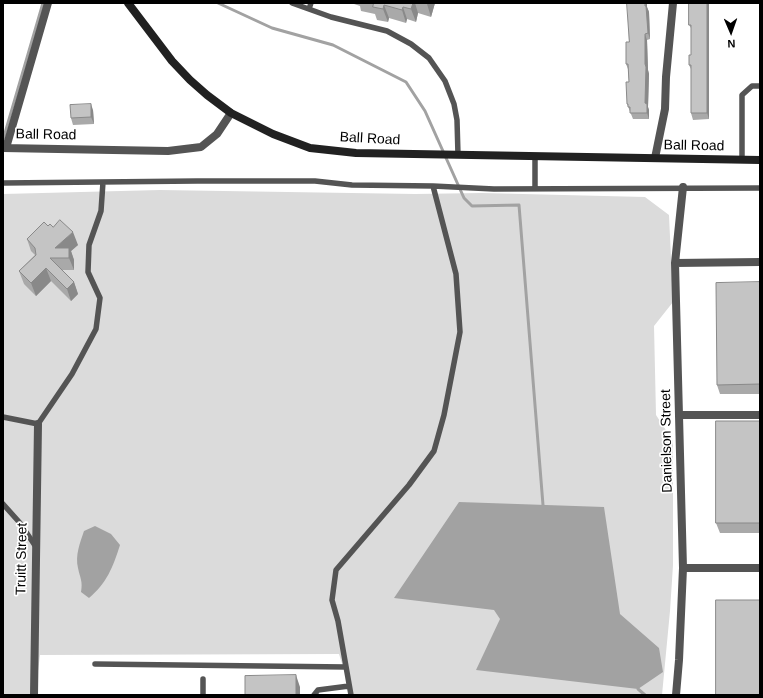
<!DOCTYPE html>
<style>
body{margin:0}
#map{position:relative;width:763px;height:698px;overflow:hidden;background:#fff;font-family:Helvetica,sans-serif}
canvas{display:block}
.frame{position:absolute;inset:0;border:4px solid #000;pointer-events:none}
.north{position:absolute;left:711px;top:12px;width:40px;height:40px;-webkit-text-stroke:3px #fff;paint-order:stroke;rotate:178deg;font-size:11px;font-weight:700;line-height:16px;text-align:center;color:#000}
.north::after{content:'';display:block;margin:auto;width:14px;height:18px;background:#000;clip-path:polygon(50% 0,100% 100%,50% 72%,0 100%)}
</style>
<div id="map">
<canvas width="763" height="698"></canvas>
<div class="frame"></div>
<div class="north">N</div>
</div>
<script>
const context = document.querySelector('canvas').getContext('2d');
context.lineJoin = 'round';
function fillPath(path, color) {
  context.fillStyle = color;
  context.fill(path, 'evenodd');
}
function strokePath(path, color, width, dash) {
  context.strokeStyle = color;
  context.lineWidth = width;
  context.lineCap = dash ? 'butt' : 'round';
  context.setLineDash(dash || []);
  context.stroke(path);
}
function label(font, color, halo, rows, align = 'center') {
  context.font = font + ' Helvetica,sans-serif';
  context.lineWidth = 3.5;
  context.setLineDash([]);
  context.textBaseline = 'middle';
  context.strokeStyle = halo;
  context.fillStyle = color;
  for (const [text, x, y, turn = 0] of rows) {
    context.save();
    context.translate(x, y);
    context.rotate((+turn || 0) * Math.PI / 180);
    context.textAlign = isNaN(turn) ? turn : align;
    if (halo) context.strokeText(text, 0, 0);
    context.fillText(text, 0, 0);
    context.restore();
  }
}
fillPath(new Path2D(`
 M 160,190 L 415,194 L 482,193 L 645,197 L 669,215 L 673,302 L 654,326 L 656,415 L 673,441 L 673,565 L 670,611 L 662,695 L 352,695 L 339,654 L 40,655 L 35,695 L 3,695 L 3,194 Z`), '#dbdbdb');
fillPath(new Path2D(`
 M 459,502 L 604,507 L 620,614 L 659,648 L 663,672 L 638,689 L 476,670 L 500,619 L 494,610 L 394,598 Z
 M 95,526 L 111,534 L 120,545 C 113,567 107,583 89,598 L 81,592 C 83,581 80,578 78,568 C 75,555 80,543 84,531 Z`), '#a2a2a2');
strokePath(new Path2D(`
 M 218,3 L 272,28 L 333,45 L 406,82 L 425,111 L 464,198 L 472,206 L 519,205 L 543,505
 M 3,140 L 43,3
 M 638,689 L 645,695`), '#a2a2a2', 3);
strokePath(new Path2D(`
 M 292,3 L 331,17 L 387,31 L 411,44 L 429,58 L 445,81 L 454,104 L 457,120 L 458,155
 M 309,9 L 311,3
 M 742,160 L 742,95 L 752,86 L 760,86
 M 3,183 L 197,181 L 315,181 L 352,185 L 433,186 L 456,274 L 460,332 L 444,415 L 434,451 L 409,485 L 336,570 L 332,600 L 338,621 L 351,695
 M 433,186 L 494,189 L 760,188
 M 535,189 L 535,156
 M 3,417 L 38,424 L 72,374 L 96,329 L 100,298 L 88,272 L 89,245 L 101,211 L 103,182
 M 3,504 L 20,523 L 36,547
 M 95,664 L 346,667
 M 203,679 L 203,695
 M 314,695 L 318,690 L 349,686`), '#545454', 5.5);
strokePath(new Path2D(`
 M 3,148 L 168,151 L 201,147 L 217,134 L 231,113
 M 6,148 L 48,3
 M 655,158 L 665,109 L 666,77 L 673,3
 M 675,263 L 760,262
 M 679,415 L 760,415
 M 683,568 L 760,568
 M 34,695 L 38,424
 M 676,695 L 679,660 L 683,568 L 675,263 L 683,187`), '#545454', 8);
strokePath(new Path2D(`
 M 128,3 L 172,61 L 190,80 L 207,95 L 231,113 L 273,134 L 310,148 L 356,153 L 760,160`), '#212121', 8);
fillPath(new Path2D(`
 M 353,3 L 435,3 L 431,17 L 418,13 L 416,22 L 407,19 L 406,23 L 389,18 L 388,22 L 377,20 L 375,14 L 361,11 L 360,6 L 354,4 Z
 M 647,3 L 647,7 L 649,12 L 650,39 L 647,40 L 648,70 L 649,74 L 648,107 L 649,110 L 649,119 L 633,119 L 627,104 L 629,82 L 628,69 L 626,64 L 629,42 Z
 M 689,3 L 709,3 L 709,119 L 693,120 L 691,113 L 691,69 L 689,65 L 691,55 L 691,28 L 689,25 Z
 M 93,110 L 94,124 L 73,125 L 71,118 Z
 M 48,226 L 53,227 L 78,245 L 71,251 L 74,260 L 74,270 L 62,270 L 74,282 L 78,294 L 71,301 L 51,281 L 36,296 L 24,284 L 19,271 L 35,255 L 31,251 L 27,239 Z
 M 760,282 L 760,394 L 720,394 L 717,385 Z
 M 760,421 L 760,533 L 720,533 L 716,523 Z`), '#a9a9a9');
fillPath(new Path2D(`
 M 413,3 L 415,3 L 418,13 L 416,22 L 411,9 Z
 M 427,3 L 435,3 L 431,17 L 427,4 Z
 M 645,3 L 647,3 L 647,7 L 649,12 L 650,39 L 648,33 Z
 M 707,3 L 709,3 L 709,119 L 707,113 Z
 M 384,5 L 389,18 L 388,22 L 383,9 Z
 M 403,7 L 407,19 L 406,23 L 402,10 Z
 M 645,34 L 647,40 L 648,70 L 649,74 L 648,107 L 649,110 L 649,119 L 647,113 L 645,103 Z
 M 91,104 L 93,110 L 94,124 L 91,117 Z
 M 73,232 L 78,245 L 71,251 L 74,260 L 74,270 L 69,258 L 55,248 Z
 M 46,268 L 51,281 L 36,296 L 31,283 Z
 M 74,282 L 78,294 L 71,301 L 67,289 Z
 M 296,675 L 300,687 L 300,695 L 296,695 Z`), '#898989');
const building = new Path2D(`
 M 374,3 L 413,3 L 411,9 L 403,7 L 402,10 L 384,5 L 383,9 L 373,7 Z
 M 627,3 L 645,3 L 645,6 L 646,6 L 648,33 L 645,34 L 645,64 L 646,67 L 645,103 L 647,104 L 647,113 L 630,113 L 630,107 L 628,107 L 628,104 L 627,104 L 626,82 L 629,82 L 628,64 L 626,64 L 626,42 L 629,42 Z
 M 689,3 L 707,3 L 707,113 L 691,113 L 691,65 L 689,65 L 689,55 L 691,55 L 691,25 L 689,25 Z
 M 91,104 L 91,117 L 71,118 L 70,105 Z
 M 60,220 L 73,232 L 55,248 L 69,248 L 69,258 L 50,258 L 74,282 L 67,289 L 46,268 L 31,283 L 19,271 L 36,255 L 35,248 L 27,239 L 44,222 L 48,226 L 50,224 L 53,227 Z
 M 760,282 L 760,384 L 717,385 L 716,283 Z
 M 716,421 L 760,421 L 760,523 L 716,523 Z
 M 716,600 L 760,600 L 760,695 L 716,695 Z
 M 296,675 L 296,695 L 245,695 L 245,676 Z`);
fillPath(building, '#c4c4c4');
strokePath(building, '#898989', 1);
label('14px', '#000', '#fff', [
 ["Ball Road",46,135,1],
 ["Ball Road",370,139,3],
 ["Ball Road",694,146,1],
 ["Danielson Street",667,441,-91],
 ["Truitt Street",22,559,-89]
]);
</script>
